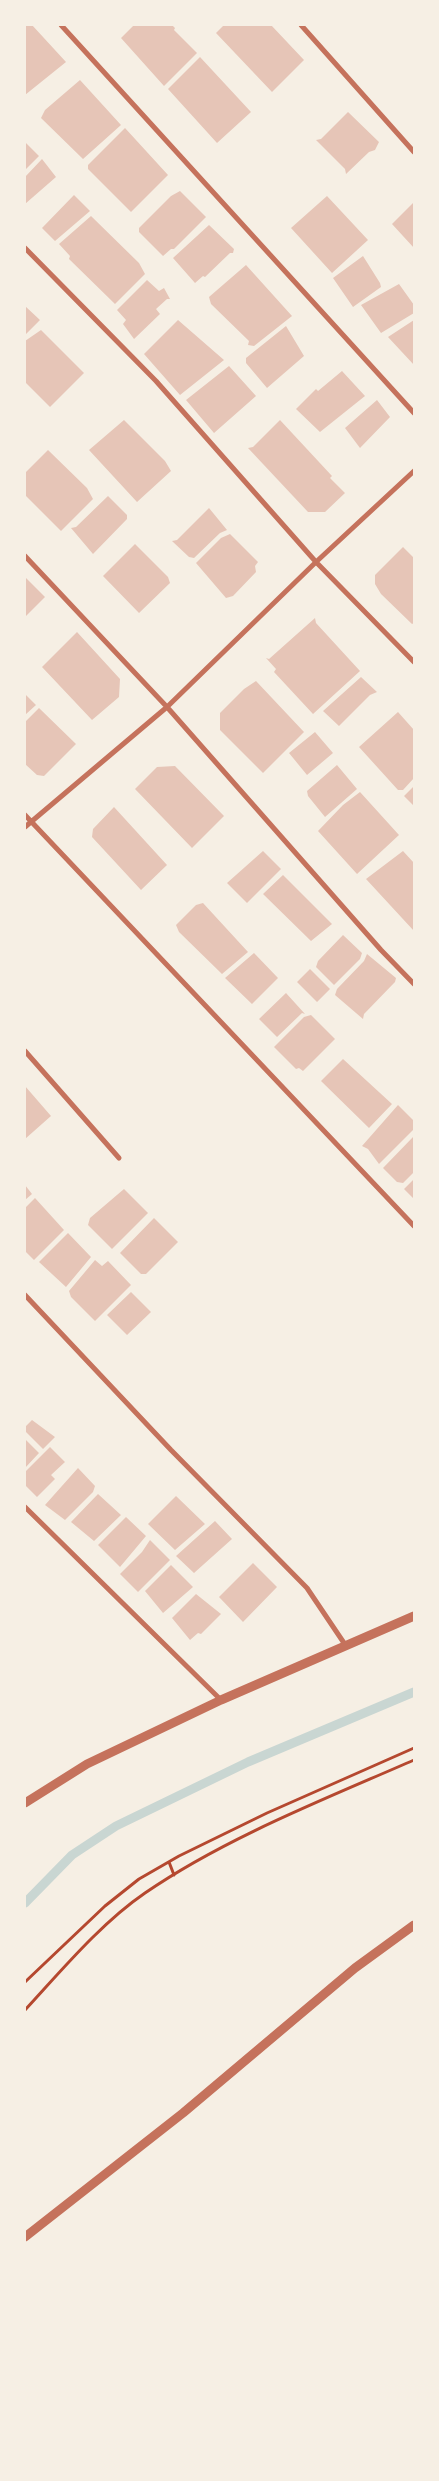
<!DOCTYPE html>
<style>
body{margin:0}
#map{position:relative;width:439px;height:2481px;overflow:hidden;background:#f6efe4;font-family:"PT Sans Narrow",sans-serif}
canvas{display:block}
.frame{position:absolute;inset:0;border:26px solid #f6efe4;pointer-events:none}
</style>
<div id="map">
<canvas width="439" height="2481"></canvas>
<div class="frame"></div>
</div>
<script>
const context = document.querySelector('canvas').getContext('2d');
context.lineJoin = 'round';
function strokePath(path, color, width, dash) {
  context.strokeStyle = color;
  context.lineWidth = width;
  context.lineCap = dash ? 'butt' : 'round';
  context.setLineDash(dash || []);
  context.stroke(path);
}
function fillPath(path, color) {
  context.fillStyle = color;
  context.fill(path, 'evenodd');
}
strokePath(new Path2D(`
 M 25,1903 L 72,1855 L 116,1826 L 248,1762 L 414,1692`), '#c9d6d2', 9);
fillPath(new Path2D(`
 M 25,25 L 32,25 L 66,62 L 25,95 Z
 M 134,25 L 172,25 L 175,28 L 174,30 L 197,53 L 164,86 L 121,38 Z
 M 224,25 L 271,25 L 304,60 L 272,92 L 216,33 Z
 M 200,57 L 251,112 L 217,143 L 168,89 Z
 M 80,80 L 121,125 L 83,159 L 41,118 L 45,110 Z
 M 348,112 L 379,142 L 375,150 L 369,152 L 346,174 L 345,169 L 316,140 L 321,139 Z
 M 125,128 L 168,175 L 131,212 L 88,169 L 88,165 Z
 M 25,142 L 39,156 L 25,170 Z
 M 42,159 L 56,177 L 25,204 L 25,177 Z
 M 180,191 L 206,217 L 174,249 L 171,249 L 163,256 L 139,232 L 139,228 L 171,196 Z
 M 74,195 L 90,211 L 55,241 L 42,228 Z
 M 327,196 L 368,240 L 332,273 L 291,228 Z
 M 414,202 L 414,248 L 392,224 Z
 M 91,216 L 139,263 L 145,274 L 115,304 L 69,259 L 70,256 L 59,244 Z
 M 209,225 L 234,249 L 233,253 L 230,253 L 205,277 L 203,276 L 195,283 L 173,258 Z
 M 363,256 L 380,283 L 381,287 L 353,307 L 333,278 Z
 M 246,265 L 292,316 L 254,346 L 248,345 L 249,341 L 211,304 L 209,297 Z
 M 147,280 L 159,291 L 164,288 L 170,299 L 167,299 L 156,309 L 160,314 L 134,339 L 123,324 L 126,320 L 117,310 Z
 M 399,284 L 414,305 L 414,313 L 381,333 L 361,305 Z
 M 25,306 L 40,320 L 25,335 Z
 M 178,320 L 224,360 L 180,395 L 144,354 Z
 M 414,320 L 414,365 L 388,337 Z
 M 286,326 L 304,356 L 267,388 L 246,363 L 246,358 Z
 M 41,330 L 84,373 L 50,407 L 25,382 L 25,341 Z
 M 229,366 L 256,396 L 214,433 L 186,400 Z
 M 342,371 L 365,396 L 320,432 L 296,409 L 316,389 L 318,391 Z
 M 377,400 L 390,417 L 360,448 L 345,428 Z
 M 124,420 L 165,461 L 171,471 L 137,502 L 89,450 Z
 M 280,420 L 332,476 L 330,478 L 345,493 L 325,512 L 308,512 L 248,448 L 253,447 Z
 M 48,450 L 87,488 L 93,499 L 61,531 L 25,495 L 25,473 Z
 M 108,496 L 127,515 L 127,519 L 93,554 L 71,528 L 76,527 Z
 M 209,508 L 227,530 L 220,533 L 194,558 L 189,557 L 172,541 L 177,540 Z
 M 230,534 L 258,562 L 255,566 L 256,572 L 233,596 L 226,598 L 196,563 L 221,538 Z
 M 135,544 L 168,577 L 170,583 L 139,613 L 103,576 Z
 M 403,547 L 414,558 L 414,623 L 412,624 L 381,594 L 375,584 L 375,575 Z
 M 25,577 L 45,597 L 25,617 Z
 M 315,618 L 316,623 L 360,671 L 313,714 L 274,672 L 276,669 L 266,658 L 269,659 Z
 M 77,632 L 120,679 L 119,697 L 92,720 L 42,667 Z
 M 361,677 L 377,692 L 370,695 L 339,726 L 323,711 Z
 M 256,681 L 304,732 L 263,773 L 220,730 L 220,713 L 244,689 Z
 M 25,694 L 36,705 L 25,715 Z
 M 39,708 L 76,744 L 44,776 L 37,775 L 25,764 L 25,722 Z
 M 398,712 L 414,730 L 414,778 L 403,790 L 398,790 L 359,747 Z
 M 315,732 L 333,753 L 307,775 L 289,753 Z
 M 337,765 L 357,789 L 325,817 L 308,796 L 307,791 Z
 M 175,766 L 224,816 L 192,848 L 135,789 L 157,767 Z
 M 414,786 L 414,806 L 404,796 Z
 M 360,792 L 399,835 L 357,874 L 318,831 L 343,805 Z
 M 114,807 L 167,865 L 141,890 L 92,837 L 93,829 Z
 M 263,851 L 281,869 L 247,903 L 227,883 Z
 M 403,851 L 414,863 L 414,931 L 366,879 Z
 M 283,875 L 332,924 L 311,941 L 263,894 Z
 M 203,903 L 248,952 L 222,974 L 179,932 L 176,925 L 196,905 Z
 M 343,935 L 362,953 L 360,959 L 334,985 L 316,967 L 318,961 Z
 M 254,953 L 278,978 L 252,1004 L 225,978 Z
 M 367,954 L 396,978 L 395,982 L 364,1014 L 363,1019 L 335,995 L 337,989 L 364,961 Z
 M 310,969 L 330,989 L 317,1002 L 297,982 Z
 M 286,993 L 305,1014 L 302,1013 L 277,1037 L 259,1019 Z
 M 311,1015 L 335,1039 L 303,1071 L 299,1068 L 296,1069 L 274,1047 L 304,1017 Z
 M 343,1059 L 392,1104 L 369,1128 L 321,1081 Z
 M 25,1086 L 51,1116 L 25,1139 Z
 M 398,1105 L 414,1121 L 414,1129 L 379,1164 L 368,1149 L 362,1146 Z
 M 414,1136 L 414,1172 L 403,1183 L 397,1182 L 383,1168 Z
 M 414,1179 L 414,1199 L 404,1189 Z
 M 25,1185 L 32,1194 L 25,1200 Z
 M 124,1189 L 148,1213 L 112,1249 L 88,1225 L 90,1218 Z
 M 35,1198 L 64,1230 L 34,1260 L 25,1251 L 25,1208 Z
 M 154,1218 L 178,1242 L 146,1274 L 141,1274 L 120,1253 Z
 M 68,1233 L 91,1257 L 66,1287 L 39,1262 Z
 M 95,1260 L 102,1266 L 108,1261 L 131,1285 L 95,1321 L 71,1297 L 69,1291 Z
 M 131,1292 L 151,1312 L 127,1335 L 107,1315 Z
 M 32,1420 L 55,1437 L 43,1449 L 25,1431 L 25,1427 Z
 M 25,1439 L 39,1453 L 25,1468 Z
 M 50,1447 L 65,1462 L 51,1475 L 55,1479 L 37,1497 L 25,1485 L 25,1472 Z
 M 78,1468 L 95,1486 L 93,1492 L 65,1520 L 45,1505 Z
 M 98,1494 L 121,1515 L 94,1541 L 71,1522 Z
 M 176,1496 L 205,1524 L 175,1550 L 148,1524 Z
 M 126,1517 L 146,1536 L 120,1567 L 98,1545 Z
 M 215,1521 L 232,1539 L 194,1573 L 176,1556 Z
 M 150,1540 L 170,1560 L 138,1592 L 120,1574 L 142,1552 Z
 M 253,1563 L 277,1587 L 243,1622 L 219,1597 Z
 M 171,1565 L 193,1587 L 163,1613 L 145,1591 Z
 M 196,1594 L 221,1614 L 201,1634 L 198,1633 L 190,1640 L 172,1618 Z`), '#e6c5b7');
strokePath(new Path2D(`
 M 169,1862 L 174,1875
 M 25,1982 L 105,1906 L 139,1879 L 179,1856 L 267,1813 L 414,1748
 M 25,2010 C 61,1971 101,1923 145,1893 C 225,1838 325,1799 414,1760`), '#b5482f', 3);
strokePath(new Path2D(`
 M 61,25 L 414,413
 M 301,25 L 414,152
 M 25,248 L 156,381 L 316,562 L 414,662
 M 25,556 L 167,707 L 381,950 L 414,984
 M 25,815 L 414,1226
 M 25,827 L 167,707 L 316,562 L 414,471
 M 25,1051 L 119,1158
 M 25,1295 L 171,1450 L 307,1588 L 346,1646
 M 25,1507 L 221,1700`), '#c5725c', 5);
strokePath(new Path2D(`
 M 25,1803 L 87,1764 L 221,1700 L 414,1616
 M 25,2237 L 183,2113 L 355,1968 L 414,1925`), '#c5725c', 9);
</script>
